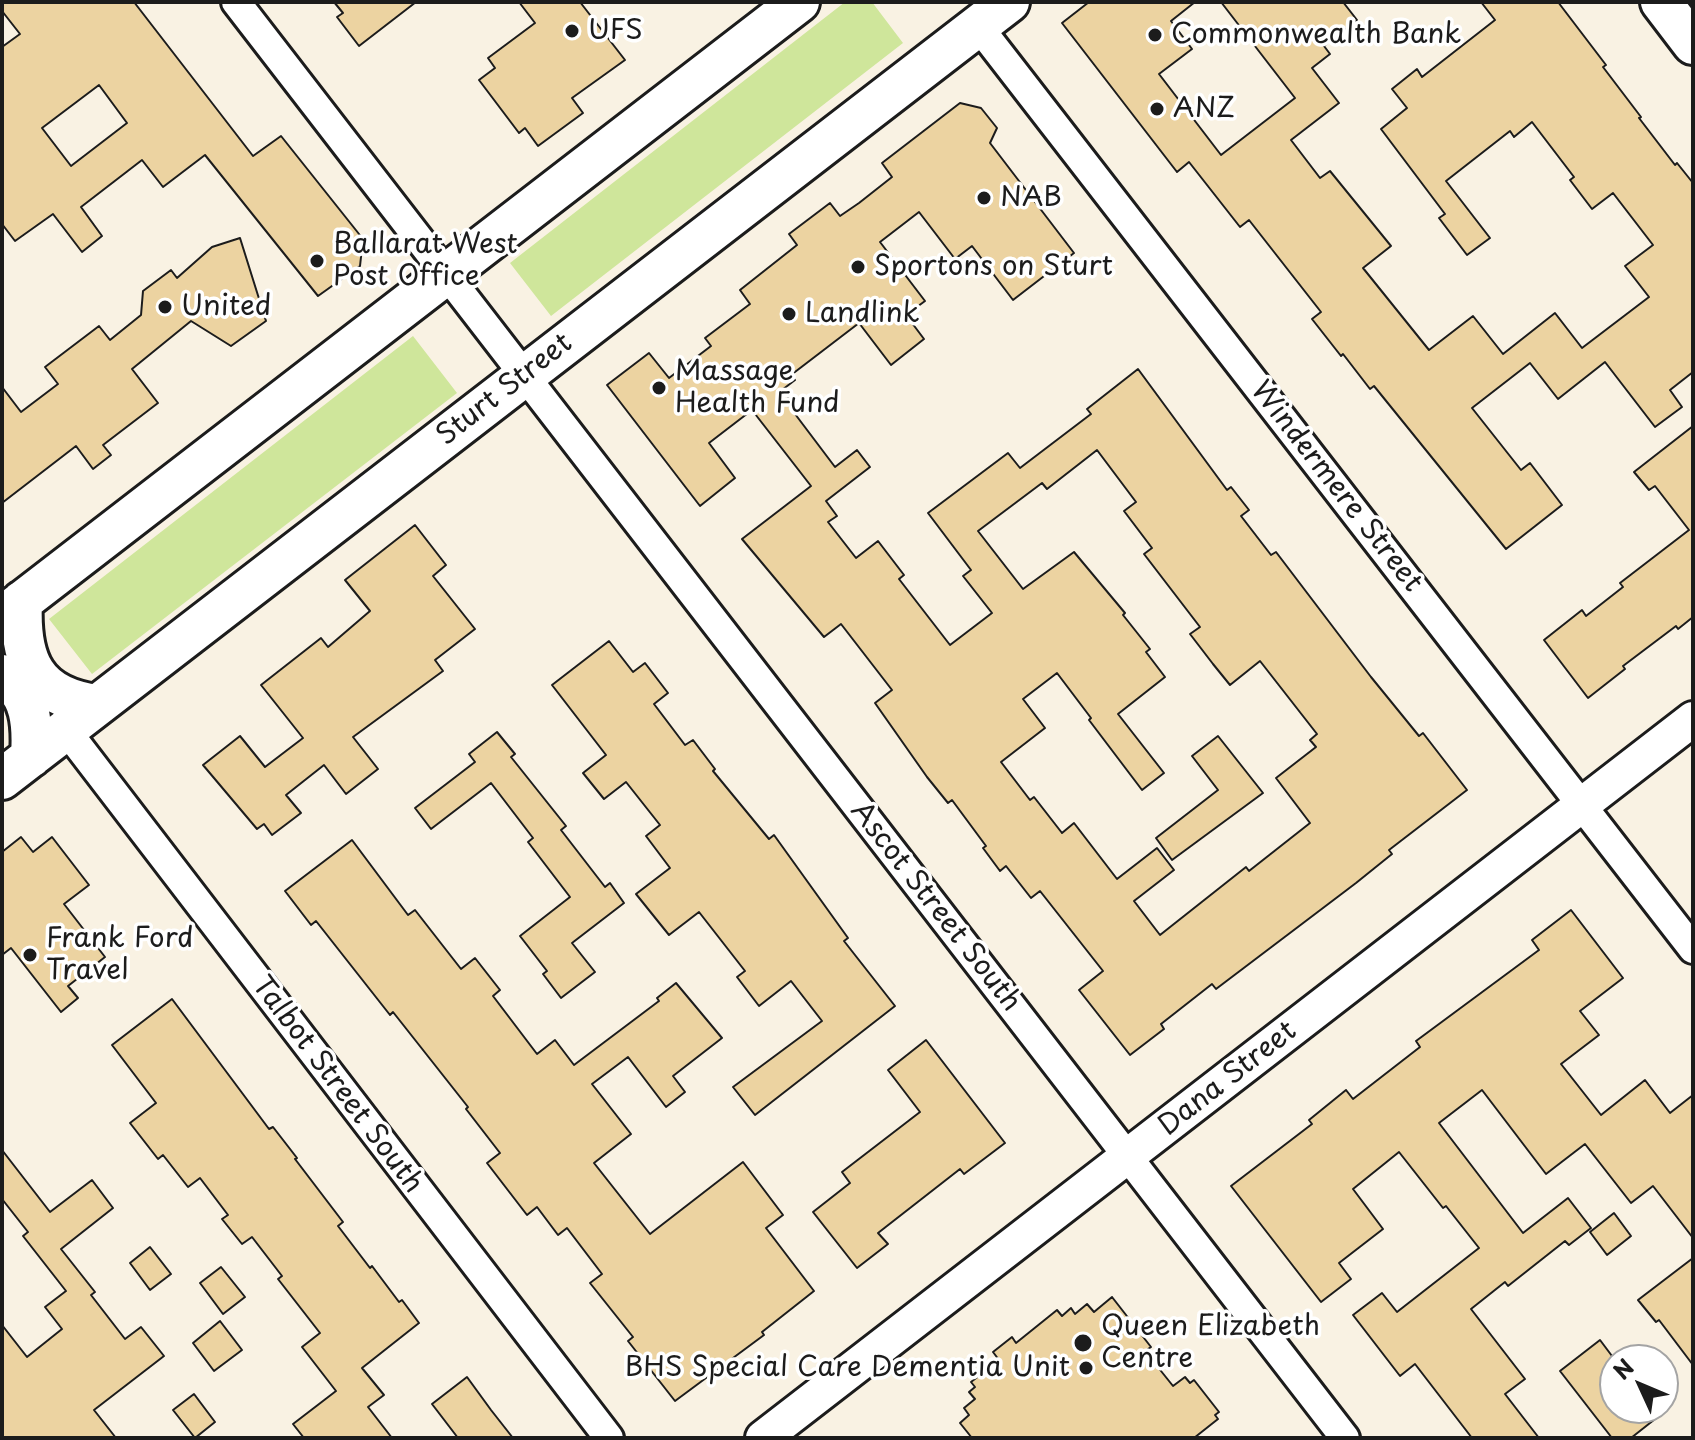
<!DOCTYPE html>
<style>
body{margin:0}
#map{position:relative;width:1695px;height:1440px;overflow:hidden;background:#f9f2e3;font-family:"Playpen Sans",sans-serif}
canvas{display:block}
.frame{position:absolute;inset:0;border:4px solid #1c1c1c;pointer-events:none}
.north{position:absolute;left:1599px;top:1344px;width:80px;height:80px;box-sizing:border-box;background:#fff;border:2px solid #a4a4a4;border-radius:50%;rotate:314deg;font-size:22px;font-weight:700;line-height:32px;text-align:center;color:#1c1c1c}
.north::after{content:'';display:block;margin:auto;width:28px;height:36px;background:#1c1c1c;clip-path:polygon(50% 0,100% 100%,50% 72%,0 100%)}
</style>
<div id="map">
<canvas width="1695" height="1440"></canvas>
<div class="frame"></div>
<div class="north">N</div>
</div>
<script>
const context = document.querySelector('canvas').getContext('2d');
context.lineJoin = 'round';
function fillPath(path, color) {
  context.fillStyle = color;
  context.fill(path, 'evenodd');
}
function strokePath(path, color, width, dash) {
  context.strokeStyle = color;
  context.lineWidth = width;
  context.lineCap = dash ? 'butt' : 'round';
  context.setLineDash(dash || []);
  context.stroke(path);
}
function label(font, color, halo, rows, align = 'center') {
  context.font = font + ' "Playpen Sans",sans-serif';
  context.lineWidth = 7;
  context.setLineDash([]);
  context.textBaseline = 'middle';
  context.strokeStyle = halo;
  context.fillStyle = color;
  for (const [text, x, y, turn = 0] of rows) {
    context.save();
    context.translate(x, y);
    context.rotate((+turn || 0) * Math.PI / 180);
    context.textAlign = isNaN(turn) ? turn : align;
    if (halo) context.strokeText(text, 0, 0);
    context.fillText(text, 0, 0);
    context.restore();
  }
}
fillPath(new Path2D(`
 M 845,2 L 872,2 L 903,43 L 551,316 L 510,263 Z
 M 413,336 L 457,393 L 92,674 L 49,619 Z`), '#cfe69b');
const building = new Path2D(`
 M 2,2 L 134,2 L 253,156 L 281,136 L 363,239 L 360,266 L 318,296 L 205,155 L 163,187 L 142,160 L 81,207 L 102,236 L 82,252 L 53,214 L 15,241 L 2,224 L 2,47 L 20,34 L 2,11 ZM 99,85 L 127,123 L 71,166 L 42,128 Z
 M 334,2 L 416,2 L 359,46 L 337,17 L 343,13 Z
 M 519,2 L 580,2 L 625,60 L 572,98 L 583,113 L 538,146 L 525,128 L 519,133 L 479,80 L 495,68 L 488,58 L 535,23 Z
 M 1089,2 L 1195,2 L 1171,21 L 1192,49 L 1159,74 L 1221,155 L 1295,98 L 1221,2 L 1343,2 L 1357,20 L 1324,46 L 1330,54 L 1312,68 L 1339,103 L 1291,140 L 1320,178 L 1330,171 L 1391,246 L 1363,268 L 1429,350 L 1473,316 L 1503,354 L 1555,313 L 1582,348 L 1649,297 L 1625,266 L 1653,245 L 1613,193 L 1592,209 L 1570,180 L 1574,177 L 1532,122 L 1514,137 L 1510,131 L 1446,181 L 1490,238 L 1467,255 L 1439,218 L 1445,214 L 1381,129 L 1407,108 L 1392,89 L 1417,69 L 1422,77 L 1495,20 L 1481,2 L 1558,2 L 1606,65 L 1603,67 L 1641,117 L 1639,118 L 1675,165 L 1677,163 L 1693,183 L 1693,372 L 1670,390 L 1682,407 L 1655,427 L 1605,362 L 1558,399 L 1530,363 L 1472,408 L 1521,470 L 1530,463 L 1562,505 L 1506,549 L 1374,386 L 1370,389 L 1343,354 L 1341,356 L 1312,319 L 1321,312 L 1249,220 L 1240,227 L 1189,162 L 1177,172 L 1062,23 Z
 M 960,103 L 981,108 L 997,128 L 990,143 L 1074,253 L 1013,300 L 972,246 L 955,259 L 919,212 L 880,242 L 925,301 L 906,315 L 924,339 L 891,365 L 859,323 L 791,375 L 795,380 L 782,390 L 793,403 L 789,406 L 835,467 L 857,450 L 870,467 L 826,501 L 837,516 L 828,522 L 856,558 L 878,541 L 904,575 L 899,579 L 950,645 L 992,613 L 963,576 L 971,570 L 928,513 L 1008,453 L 1020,468 L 1091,414 L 1087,409 L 1138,369 L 1227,490 L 1231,487 L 1249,510 L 1241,516 L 1271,555 L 1276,552 L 1371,677 L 1419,736 L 1423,733 L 1467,790 L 1389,850 L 1392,854 L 1356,883 L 1216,989 L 1212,984 L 1161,1024 L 1164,1029 L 1130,1055 L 1079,990 L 1103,971 L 1040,891 L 1031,898 L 1006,866 L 1000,871 L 983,848 L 986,846 L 952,800 L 948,803 L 927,777 L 875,703 L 892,690 L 841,624 L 824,637 L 742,539 L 811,486 L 752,410 L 709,443 L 735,478 L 700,506 L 607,385 L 649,353 L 669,378 L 711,346 L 705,338 L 750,304 L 740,290 L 797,245 L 789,234 L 830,203 L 840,216 L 859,203 L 892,177 L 882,163 ZM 1097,450 L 1136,502 L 1124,511 L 1152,548 L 1144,554 L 1200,627 L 1190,634 L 1213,664 L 1230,685 L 1260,661 L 1317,734 L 1310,740 L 1316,747 L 1276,778 L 1310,823 L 1249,871 L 1246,867 L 1160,935 L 1134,901 L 1174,870 L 1157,848 L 1117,879 L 1074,823 L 1062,833 L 1034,797 L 1030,800 L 1001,762 L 1045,728 L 1023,699 L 1057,673 L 1091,718 L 1089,720 L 1142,790 L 1164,773 L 1118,714 L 1165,677 L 1146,652 L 1150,649 L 1123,615 L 1125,613 L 1074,552 L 1023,589 L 978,531 L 1042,483 L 1047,489 Z
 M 240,238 L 266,321 L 231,346 L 191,321 L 132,369 L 158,403 L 103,445 L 111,455 L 93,469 L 76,446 L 2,503 L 2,387 L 21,412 L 58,384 L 45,367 L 99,326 L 110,340 L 141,315 L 143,291 L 171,270 L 177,278 L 212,247 Z
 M 1693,426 L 1693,617 L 1678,629 L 1676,626 L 1623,666 L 1625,669 L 1588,698 L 1544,640 L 1582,610 L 1586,616 L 1623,587 L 1620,583 L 1689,530 L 1655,486 L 1649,490 L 1634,472 Z
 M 415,525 L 446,565 L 433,576 L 475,629 L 435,660 L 443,671 L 353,737 L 378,769 L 346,794 L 324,765 L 286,795 L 301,813 L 272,835 L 264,824 L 257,829 L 203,765 L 240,736 L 265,767 L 303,738 L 261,685 L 321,638 L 328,647 L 370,611 L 345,580 Z
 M 609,641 L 633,672 L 645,663 L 668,693 L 654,704 L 685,745 L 693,740 L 715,769 L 713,771 L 769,839 L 774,835 L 848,938 L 844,941 L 895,1006 L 755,1115 L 733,1087 L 822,1021 L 791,981 L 759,1006 L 737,977 L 745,971 L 699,912 L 669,935 L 636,894 L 670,868 L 646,836 L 660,825 L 626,782 L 604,799 L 583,773 L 606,755 L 552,685 Z
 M 497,732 L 515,754 L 511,757 L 566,826 L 561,830 L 605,887 L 610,883 L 624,903 L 572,943 L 595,972 L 561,998 L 543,974 L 547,971 L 520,936 L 570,897 L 528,842 L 533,838 L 491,783 L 431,829 L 415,808 L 475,762 L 469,754 Z
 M 1218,736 L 1263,793 L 1172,860 L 1156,838 L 1218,790 L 1192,756 Z
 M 21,837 L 33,852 L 52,837 L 89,885 L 64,904 L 105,957 L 68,986 L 78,998 L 61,1012 L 11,948 L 2,955 L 2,852 Z
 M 352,840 L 408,915 L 415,910 L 461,969 L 475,958 L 500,990 L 493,996 L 537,1054 L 555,1040 L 574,1065 L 659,1001 L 657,998 L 676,983 L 722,1038 L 673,1076 L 685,1092 L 666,1107 L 628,1057 L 592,1084 L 631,1134 L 594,1163 L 650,1234 L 743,1162 L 783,1215 L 766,1228 L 814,1291 L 762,1332 L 764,1335 L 675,1401 L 628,1341 L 633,1337 L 590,1283 L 602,1274 L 567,1228 L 558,1235 L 537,1207 L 527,1215 L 487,1163 L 500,1153 L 466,1109 L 468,1107 L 393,1012 L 390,1015 L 316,921 L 311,925 L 285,891 Z
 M 1571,910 L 1623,978 L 1580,1011 L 1599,1035 L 1561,1064 L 1601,1115 L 1645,1080 L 1670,1113 L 1693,1095 L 1693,1238 L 1653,1186 L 1631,1203 L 1585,1144 L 1546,1174 L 1482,1090 L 1439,1123 L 1523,1233 L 1568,1198 L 1591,1228 L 1569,1245 L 1565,1241 L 1508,1286 L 1505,1282 L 1471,1309 L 1525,1379 L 1505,1394 L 1539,1438 L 1472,1438 L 1415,1364 L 1400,1376 L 1353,1315 L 1382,1293 L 1397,1312 L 1479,1248 L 1446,1206 L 1443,1208 L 1399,1152 L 1353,1189 L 1383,1229 L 1339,1263 L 1351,1279 L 1321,1302 L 1231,1186 L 1312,1124 L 1309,1120 L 1346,1090 L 1353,1099 L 1420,1047 L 1416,1041 L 1539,950 L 1532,940 Z
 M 172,999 L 269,1129 L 273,1127 L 297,1158 L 295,1159 L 343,1222 L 338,1226 L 370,1268 L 372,1266 L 399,1302 L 402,1300 L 419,1323 L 362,1368 L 384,1395 L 368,1407 L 392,1438 L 304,1438 L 293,1424 L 336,1391 L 302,1347 L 320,1333 L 278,1279 L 282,1276 L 252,1237 L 242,1244 L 222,1219 L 228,1215 L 200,1178 L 188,1187 L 163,1155 L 158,1159 L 130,1123 L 156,1103 L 112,1045 Z
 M 926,1040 L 1005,1143 L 964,1174 L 960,1169 L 878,1233 L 888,1244 L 857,1268 L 813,1212 L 850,1183 L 842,1172 L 920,1112 L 888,1070 Z
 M 2,1150 L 50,1212 L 92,1180 L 113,1208 L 61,1249 L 95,1292 L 91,1295 L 125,1339 L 141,1327 L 164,1356 L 94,1410 L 116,1438 L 2,1438 L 2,1325 L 27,1357 L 62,1329 L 45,1307 L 66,1291 L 23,1236 L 28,1232 L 2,1199 Z
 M 1614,1213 L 1631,1236 L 1607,1255 L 1590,1232 Z
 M 150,1247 L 171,1274 L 150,1290 L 130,1263 Z
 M 1693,1258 L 1693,1365 L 1659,1320 L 1656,1322 L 1638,1300 Z
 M 221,1267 L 245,1297 L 223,1314 L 200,1283 Z
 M 1112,1297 L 1151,1347 L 1145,1351 L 1173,1386 L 1185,1377 L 1190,1383 L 1194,1380 L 1219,1412 L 1215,1415 L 1218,1419 L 1194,1438 L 972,1438 L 960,1423 L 969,1415 L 964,1408 L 975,1399 L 969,1392 L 975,1387 L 971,1382 L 999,1360 L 993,1352 L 1012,1337 L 1016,1343 L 1057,1310 L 1062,1316 L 1071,1308 L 1075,1314 L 1087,1304 L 1094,1312 Z
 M 220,1321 L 242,1350 L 214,1371 L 193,1343 Z
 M 1600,1340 L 1615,1360 L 1615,1408 L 1669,1408 L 1631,1438 L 1612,1438 L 1560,1371 Z
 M 467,1377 L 491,1410 L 513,1438 L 458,1438 L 432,1404 Z
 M 194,1394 L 215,1422 L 195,1438 L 173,1410 Z`);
fillPath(building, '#ecd3a1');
strokePath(building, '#1c1c1c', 2);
const minor = new Path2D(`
 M 236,2 L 1345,1438
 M 978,26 L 1693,949
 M 66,730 L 609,1438`);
const tertiary = new Path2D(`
 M 763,1438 L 1693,719`);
const secondary = new Path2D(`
 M 1661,2 L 1693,44
 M 22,601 C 19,660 34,697 97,705
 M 2,617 L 799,2
 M 2,675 C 32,693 33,726 31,757
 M 2,779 L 1009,2`);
strokePath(minor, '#1c1c1c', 34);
strokePath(tertiary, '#1c1c1c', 40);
strokePath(secondary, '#1c1c1c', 46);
strokePath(minor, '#fff', 28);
strokePath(tertiary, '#fff', 34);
strokePath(secondary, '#fff', 40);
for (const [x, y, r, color] of [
 [572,31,8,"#1c1c1c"],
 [1155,35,8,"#1c1c1c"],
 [1157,109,8,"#1c1c1c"],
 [984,198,8,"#1c1c1c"],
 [317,261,8,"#1c1c1c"],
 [858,267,8,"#1c1c1c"],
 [165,307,8,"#1c1c1c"],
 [789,314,8,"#1c1c1c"],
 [659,388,8,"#1c1c1c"],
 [30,955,8,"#1c1c1c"],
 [1083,1343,10,"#1c1c1c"],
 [1086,1368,8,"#1c1c1c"]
]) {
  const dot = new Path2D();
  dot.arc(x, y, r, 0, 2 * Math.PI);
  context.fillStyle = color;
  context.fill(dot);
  strokePath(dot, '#fff', 3);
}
label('28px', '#1c1c1c', '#fff', [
 ["UFS",588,31],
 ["Commonwealth Bank",1171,35],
 ["ANZ",1173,109],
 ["NAB",1000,198],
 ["Ballarat West",333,245],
 ["Post Office",333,277],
 ["Sportons on Sturt",874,267],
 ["United",181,307],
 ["Landlink",805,314],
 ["Massage",675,372],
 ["Health Fund",675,404],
 ["Frank Ford",46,939],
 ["Travel",46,971],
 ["Queen Elizabeth",1101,1327],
 ["Centre",1101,1359],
 ["BHS Special Care Dementia Unit",1070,1368,"right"]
], 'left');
label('28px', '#1c1c1c', '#fff', [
 ["Sturt Street",505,390,-38],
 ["Windermere Street",1336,487,52],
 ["Ascot Street South",935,907,52],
 ["Dana Street",1228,1079,-38],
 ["Talbot Street South",337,1085,53]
]);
</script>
